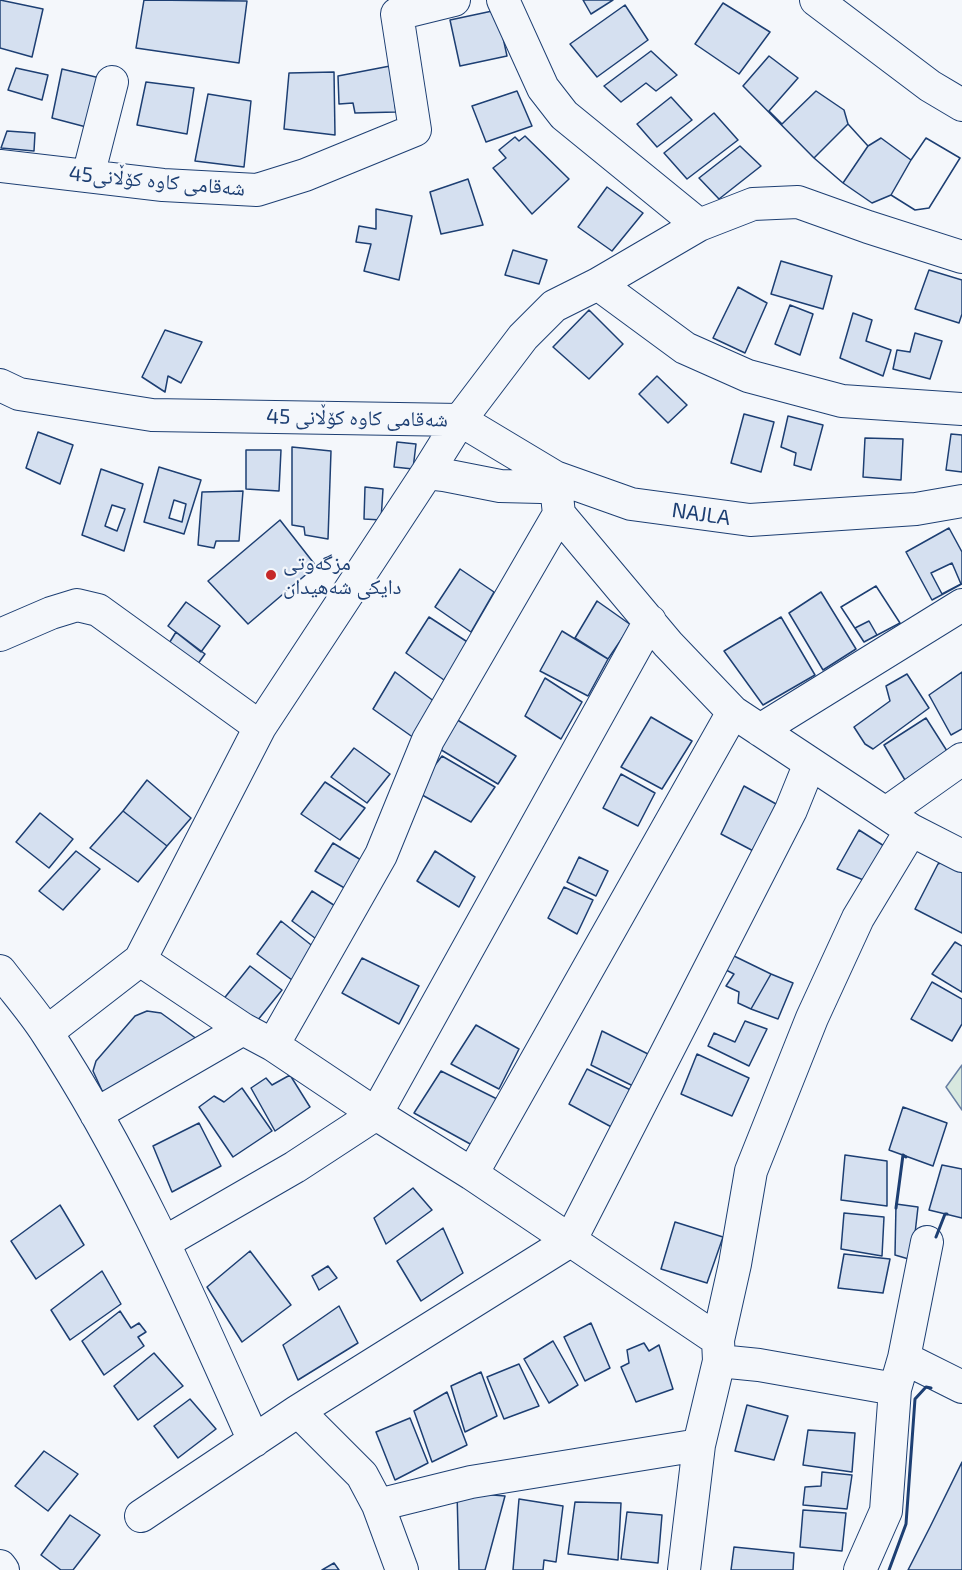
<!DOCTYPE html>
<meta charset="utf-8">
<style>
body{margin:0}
canvas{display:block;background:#f4f7fb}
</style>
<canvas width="962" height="1570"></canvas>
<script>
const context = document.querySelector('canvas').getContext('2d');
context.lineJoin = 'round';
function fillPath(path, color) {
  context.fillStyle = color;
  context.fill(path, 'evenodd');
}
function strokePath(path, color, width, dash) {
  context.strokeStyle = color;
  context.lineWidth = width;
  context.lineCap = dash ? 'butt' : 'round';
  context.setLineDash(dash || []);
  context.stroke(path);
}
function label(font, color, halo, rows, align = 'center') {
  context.font = font + ' "Exo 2","Noto Naskh Arabic",sans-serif';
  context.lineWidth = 4.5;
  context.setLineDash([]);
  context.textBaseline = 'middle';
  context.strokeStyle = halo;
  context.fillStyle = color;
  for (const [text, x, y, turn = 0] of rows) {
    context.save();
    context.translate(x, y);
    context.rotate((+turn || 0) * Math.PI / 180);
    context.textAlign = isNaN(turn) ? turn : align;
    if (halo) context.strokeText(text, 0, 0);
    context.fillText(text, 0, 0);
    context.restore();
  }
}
const green = new Path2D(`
 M 962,1065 L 962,1110 L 946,1087 Z`);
fillPath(green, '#d7e8df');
strokePath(green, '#687fa3', 1.5);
const building = new Path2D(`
 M 0,0 L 43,9 L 32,57 L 0,48 Z
 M 144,0 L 247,1 L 239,63 L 136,48 Z
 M 583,0 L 613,0 L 591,14 Z
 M 723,3 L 770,32 L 739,74 L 695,44 Z
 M 625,5 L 648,40 L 597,77 L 570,44 Z
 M 497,10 L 507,56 L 460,66 L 450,20 Z
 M 651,51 L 677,75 L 656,91 L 646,83 L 621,102 L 604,86 Z
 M 769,56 L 798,78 L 769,111 L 782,124 L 816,91 L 844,110 L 848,124 L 868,146 L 881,138 L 911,160 L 926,138 L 960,158 L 929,208 L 915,210 L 891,195 L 872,203 L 843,183 L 814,158 L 743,86 Z
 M 390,66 L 396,112 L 355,113 L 353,103 L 339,104 L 338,76 Z
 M 16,68 L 48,75 L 42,100 L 8,90 Z
 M 62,69 L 100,78 L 90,128 L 52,118 Z
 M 334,72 L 335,135 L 284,129 L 289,73 Z
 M 146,82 L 194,88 L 187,134 L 137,125 Z
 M 517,91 L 532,126 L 486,142 L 472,106 Z
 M 208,94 L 251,101 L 244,167 L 195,161 Z
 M 671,97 L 692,120 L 657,147 L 637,124 Z
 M 714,113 L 738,140 L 687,179 L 664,153 Z
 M 848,124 L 868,146 L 843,183 L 814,158 Z
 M 7,131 L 35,133 L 34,151 L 1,148 Z
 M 525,136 L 569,179 L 532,214 L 493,168 L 506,158 L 499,150 L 515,137 L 519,141 Z
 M 926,138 L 960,158 L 929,208 L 915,210 L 891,195 L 911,160 Z
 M 740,146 L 761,166 L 719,199 L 699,178 Z
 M 468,179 L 483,225 L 441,234 L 430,192 Z
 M 607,187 L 643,213 L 612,251 L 578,227 Z
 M 376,209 L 412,216 L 399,280 L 364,271 L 371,244 L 356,242 L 359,226 L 376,229 Z
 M 513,250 L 547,260 L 539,284 L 505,275 Z
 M 781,261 L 832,276 L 823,309 L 771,294 Z
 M 929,270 L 962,280 L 962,314 L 959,323 L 915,309 Z
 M 738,287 L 767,303 L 745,353 L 713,338 Z
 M 790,305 L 813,314 L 800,355 L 775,344 Z
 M 589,310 L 623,344 L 589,379 L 553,347 Z
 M 853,313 L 872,320 L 866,341 L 891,350 L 883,376 L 840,358 Z
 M 165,330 L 202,342 L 181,383 L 168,376 L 165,392 L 142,377 Z
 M 915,333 L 942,341 L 930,379 L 893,369 L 897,350 L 910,352 Z
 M 657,376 L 687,405 L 668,423 L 639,394 Z
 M 744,414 L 774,422 L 761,472 L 731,463 Z
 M 788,416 L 823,425 L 811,470 L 794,465 L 796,453 L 781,447 Z
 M 38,432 L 73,445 L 60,484 L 26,468 Z
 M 951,434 L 962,435 L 962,472 L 946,470 Z
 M 865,438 L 903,439 L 901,480 L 863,477 Z
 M 397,442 L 416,444 L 413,469 L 394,467 Z
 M 292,447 L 331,451 L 328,539 L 305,535 L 304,527 L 292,525 Z
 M 246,450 L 281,450 L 279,491 L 246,489 Z
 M 159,467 L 201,480 L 184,534 L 144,522 Z
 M 101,469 L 143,484 L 124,551 L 82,535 Z
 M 365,487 L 383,489 L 381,520 L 364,519 Z
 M 243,491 L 239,541 L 216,541 L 214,548 L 198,545 L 202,492 Z
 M 174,500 L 186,504 L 182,522 L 169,518 Z
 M 112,505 L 125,509 L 117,531 L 105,526 Z
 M 280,520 L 316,566 L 248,624 L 208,581 Z
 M 949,528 L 962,552 L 962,584 L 932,600 L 906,552 Z
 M 952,563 L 961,584 L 942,594 L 931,573 Z
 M 460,569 L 494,592 L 471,632 L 435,607 Z
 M 876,586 L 900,623 L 864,642 L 841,607 Z
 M 876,586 L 900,623 L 864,642 L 841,607 Z
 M 821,592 L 856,649 L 823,670 L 789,613 Z
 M 597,601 L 631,625 L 608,659 L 575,638 Z
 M 186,602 L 220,626 L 201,652 L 168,626 Z
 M 429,617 L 469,643 L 444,680 L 406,653 Z
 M 781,617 L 815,675 L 763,705 L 724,651 Z
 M 869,621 L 877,635 L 864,642 L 855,628 Z
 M 562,631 L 608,659 L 588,696 L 540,671 Z
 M 176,632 L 205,654 L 192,672 L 163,653 Z
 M 395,672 L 435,702 L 414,738 L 373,709 Z
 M 962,672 L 962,729 L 951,735 L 929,695 Z
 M 907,674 L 929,708 L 873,749 L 865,744 L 854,727 L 890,701 L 886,686 Z
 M 545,678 L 582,702 L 561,739 L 525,716 Z
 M 451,716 L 516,756 L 498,784 L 433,745 Z
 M 651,717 L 692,741 L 662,789 L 621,767 Z
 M 926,718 L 947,751 L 905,780 L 884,745 Z
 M 354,748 L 390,774 L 367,803 L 331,777 Z
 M 442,756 L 495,787 L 471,822 L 415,791 Z
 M 621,774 L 655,793 L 638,826 L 603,808 Z
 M 147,780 L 191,818 L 167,846 L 123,811 Z
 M 325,782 L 365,808 L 340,840 L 301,814 Z
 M 744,786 L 785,809 L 761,855 L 721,834 Z
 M 123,811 L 167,846 L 138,882 L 90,848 Z
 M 40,813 L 73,839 L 49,868 L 16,842 Z
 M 859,830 L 892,851 L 873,884 L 837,869 Z
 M 333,843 L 366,863 L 348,890 L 315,871 Z
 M 76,851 L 100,869 L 63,910 L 39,891 Z
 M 435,851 L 475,877 L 459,907 L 417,881 Z
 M 579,857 L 608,871 L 596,896 L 567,882 Z
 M 948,860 L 962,867 L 962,933 L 915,909 L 938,864 Z
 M 564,887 L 593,900 L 577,934 L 548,918 Z
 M 312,891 L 343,911 L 323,944 L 292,921 Z
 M 281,921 L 315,948 L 292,980 L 257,954 Z
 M 955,942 L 962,946 L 962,992 L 932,974 Z
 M 732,955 L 771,974 L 751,1009 L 738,1003 L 739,992 L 726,986 L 734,974 L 726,970 Z
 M 362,958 L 419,986 L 399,1024 L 342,993 Z
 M 250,966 L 282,990 L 253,1026 L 222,1001 Z
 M 771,974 L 793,983 L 778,1019 L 751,1009 Z
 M 932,982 L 962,999 L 962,1024 L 952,1041 L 911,1019 Z
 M 147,1011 L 161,1013 L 201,1042 L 104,1095 L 93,1071 L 96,1061 L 135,1016 Z
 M 745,1021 L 767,1029 L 749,1066 L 708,1046 L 714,1033 L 735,1042 Z
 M 476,1025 L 519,1049 L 499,1089 L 451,1064 Z
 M 602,1031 L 648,1054 L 633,1086 L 591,1065 Z
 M 697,1054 L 749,1078 L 732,1116 L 681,1094 Z
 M 587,1069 L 637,1093 L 617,1130 L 569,1104 Z
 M 441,1071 L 499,1100 L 472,1145 L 414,1113 Z
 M 290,1075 L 310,1107 L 275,1131 L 251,1088 L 266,1078 L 272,1085 Z
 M 242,1088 L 272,1131 L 233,1157 L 199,1107 L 214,1096 L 224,1102 Z
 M 903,1107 L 947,1123 L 933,1166 L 889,1150 Z
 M 199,1123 L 221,1166 L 172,1192 L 153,1146 Z
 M 845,1155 L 887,1161 L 887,1206 L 841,1200 Z
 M 942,1165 L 962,1169 L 962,1218 L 929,1210 Z
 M 413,1188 L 432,1210 L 386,1244 L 374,1218 Z
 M 896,1204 L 918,1207 L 912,1260 L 895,1255 Z
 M 60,1205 L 84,1245 L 36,1279 L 11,1241 Z
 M 844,1213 L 884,1217 L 882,1256 L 841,1249 Z
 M 675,1222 L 723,1237 L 707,1283 L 661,1269 Z
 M 443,1228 L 463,1273 L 421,1301 L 397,1261 Z
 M 250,1251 L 291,1305 L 242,1342 L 207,1287 Z
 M 844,1254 L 890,1259 L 883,1293 L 838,1288 Z
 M 328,1266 L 337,1278 L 319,1290 L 312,1276 Z
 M 102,1271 L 121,1304 L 70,1340 L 51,1310 Z
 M 339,1306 L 358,1343 L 298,1380 L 283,1345 Z
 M 120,1311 L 131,1328 L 139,1323 L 146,1332 L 138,1337 L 144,1346 L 104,1375 L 82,1341 Z
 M 591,1323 L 610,1368 L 585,1381 L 564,1337 Z
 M 553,1341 L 578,1385 L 549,1403 L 524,1359 Z
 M 644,1343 L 649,1351 L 659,1345 L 673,1389 L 636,1402 L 621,1367 L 629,1363 L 627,1350 Z
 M 154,1353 L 183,1386 L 138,1420 L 114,1386 Z
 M 519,1364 L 539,1406 L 504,1419 L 487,1377 Z
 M 481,1372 L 497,1416 L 465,1432 L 451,1386 Z
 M 447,1392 L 467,1445 L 432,1462 L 414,1411 Z
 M 190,1399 L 216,1429 L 178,1458 L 154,1426 Z
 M 747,1405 L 788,1416 L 774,1460 L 735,1451 Z
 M 410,1418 L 428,1463 L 395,1480 L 376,1432 Z
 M 808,1430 L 855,1433 L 852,1472 L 803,1465 Z
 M 44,1451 L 78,1474 L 48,1511 L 15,1486 Z
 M 962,1462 L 962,1570 L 908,1570 L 930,1527 Z
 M 822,1472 L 852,1475 L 847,1509 L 803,1505 L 805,1487 L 821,1486 Z
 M 457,1492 L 505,1496 L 485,1570 L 459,1570 Z
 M 519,1499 L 563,1506 L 556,1562 L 544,1560 L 543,1570 L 513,1570 Z
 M 575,1502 L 621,1503 L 618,1560 L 568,1554 Z
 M 803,1510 L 846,1513 L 842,1551 L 800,1547 Z
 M 627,1512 L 662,1515 L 658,1563 L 621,1559 Z
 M 70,1515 L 100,1535 L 73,1570 L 61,1570 L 41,1555 Z
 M 734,1547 L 794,1553 L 793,1570 L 731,1570 Z
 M 334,1563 L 339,1570 L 322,1570 Z`);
fillPath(building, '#d5e0f0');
strokePath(building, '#1d3f73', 1.5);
const minor = new Path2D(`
 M 503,0 L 543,88 L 564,115 L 699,225
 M 816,0 L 930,86 L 962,105
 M 0,166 L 163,185 L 257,190 L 305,175 L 415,130 L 397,14 L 454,0
 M 88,176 L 112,82
 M 962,257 L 868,227 L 798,202 L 753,204 L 699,225 L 598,284 L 554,306 L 523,337 L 460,420 L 555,477 L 631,504 L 750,520 L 916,509 L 962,501
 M 598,284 L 685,348 L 748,376 L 842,401 L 962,409
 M 0,385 L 19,394 L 152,415 L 460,420 L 427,473 L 260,727
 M 559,514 L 668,644 L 733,712 L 911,830 L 962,856
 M 0,635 L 51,613 L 77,605 L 98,610 L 260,727 L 140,960 L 47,1032
 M 760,730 L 962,605
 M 886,813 L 962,759
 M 140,960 L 243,1029 L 273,1045 L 376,1114 L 472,1174 L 718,1340
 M 0,971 C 16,992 33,1011 47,1033 C 131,1161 192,1302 254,1441
 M 273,1045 L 381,855 L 428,740 L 559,514 L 555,477 L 541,487 L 500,486 L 444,475 L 427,473
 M 96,1114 L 243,1029
 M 472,1174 L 733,712
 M 165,1242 L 295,1167 L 376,1114 L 650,621
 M 904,1358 L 962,1387
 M 719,1361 L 759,1365 L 895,1389
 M 298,1411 L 362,1475 L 378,1505 L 402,1570
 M 378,1505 L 471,1482 L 699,1445
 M 141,1516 L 298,1411 L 570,1241 L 791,810 L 810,763
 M 0,1566 L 3,1570
 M 684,1570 L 699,1445 L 719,1361 L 718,1340 L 735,1264 L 751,1171 L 812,1018 L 858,918 L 911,830
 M 860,1570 L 886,1511 L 895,1389 L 904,1358 L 927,1242`);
strokePath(minor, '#1d3f73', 34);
strokePath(minor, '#f4f7fb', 32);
strokePath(new Path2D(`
 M 896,1208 L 903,1155 L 906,1157
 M 936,1237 L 945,1214 L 947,1214
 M 889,1570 L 906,1524 L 915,1399 L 926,1387 L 931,1388`), '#1d3f73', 3);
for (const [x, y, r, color] of [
 [271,575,6,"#c62828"]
]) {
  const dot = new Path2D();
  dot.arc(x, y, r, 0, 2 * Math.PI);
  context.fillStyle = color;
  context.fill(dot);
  strokePath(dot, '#f4f7fb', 2);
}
label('21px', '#1d3f73', '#f4f7fb', [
 ["شەقامی کاوە کۆڵانی45",157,181,5],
 ["شەقامی کاوە کۆڵانی 45",357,418,1],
 ["NAJLA",701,514,8]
]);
label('21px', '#1d3f73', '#f4f7fb', [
 ["مزگەوتی",283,563],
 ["دایکی شەهیدان",283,587]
], 'left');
</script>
